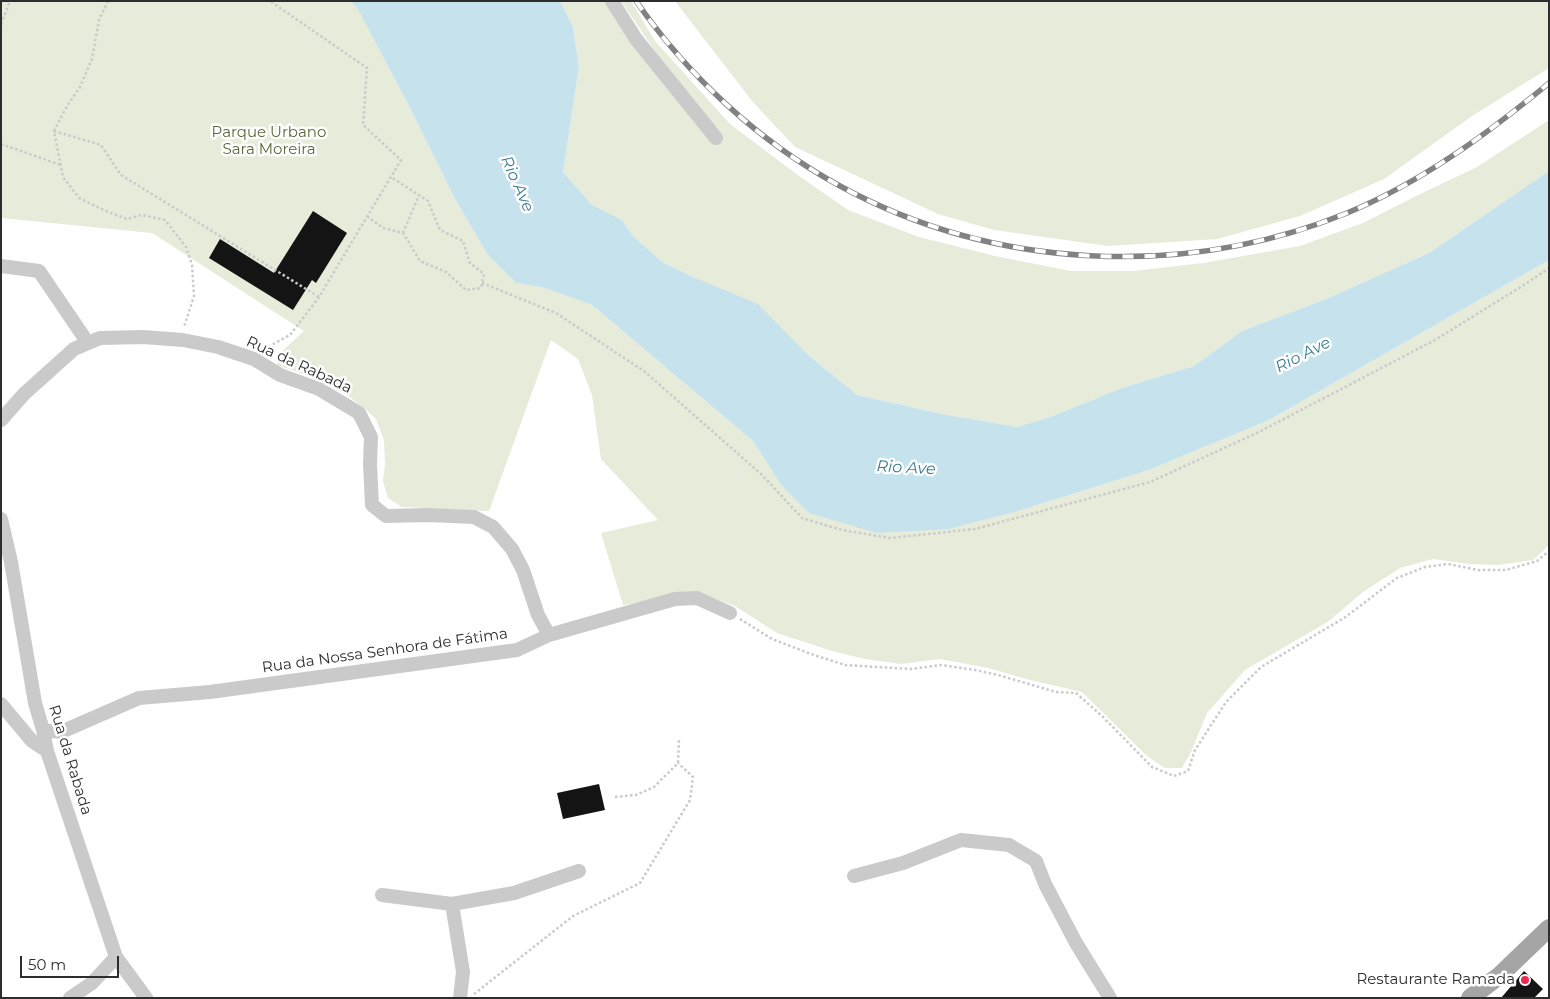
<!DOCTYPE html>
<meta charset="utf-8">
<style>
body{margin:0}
#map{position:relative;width:1550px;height:999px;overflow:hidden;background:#fff;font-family:Montserrat,sans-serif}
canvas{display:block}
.frame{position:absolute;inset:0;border:2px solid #2d2d2d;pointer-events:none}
.scale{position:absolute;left:20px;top:956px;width:99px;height:22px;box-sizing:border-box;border:2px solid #2d2d2d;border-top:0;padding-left:6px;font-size:15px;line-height:18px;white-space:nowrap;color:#2d2d2d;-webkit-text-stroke:4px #fff;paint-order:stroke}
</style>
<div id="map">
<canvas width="1550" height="999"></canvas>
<div class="frame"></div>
<div class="scale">50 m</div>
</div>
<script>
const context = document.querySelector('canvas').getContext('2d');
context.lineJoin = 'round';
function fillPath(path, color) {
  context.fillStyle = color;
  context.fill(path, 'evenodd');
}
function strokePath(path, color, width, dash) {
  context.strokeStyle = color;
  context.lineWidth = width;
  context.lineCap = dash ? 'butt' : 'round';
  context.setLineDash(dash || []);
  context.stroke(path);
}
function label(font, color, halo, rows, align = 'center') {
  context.font = font + ' Montserrat,sans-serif';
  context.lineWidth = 5;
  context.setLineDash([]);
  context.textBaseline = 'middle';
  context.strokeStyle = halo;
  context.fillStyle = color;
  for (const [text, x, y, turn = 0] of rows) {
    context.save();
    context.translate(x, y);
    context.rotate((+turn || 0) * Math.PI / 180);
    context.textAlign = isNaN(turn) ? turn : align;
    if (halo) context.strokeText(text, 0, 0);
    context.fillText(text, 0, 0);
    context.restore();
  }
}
fillPath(new Path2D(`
 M 1,1 L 351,1 L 358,8 L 408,104 L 454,197 L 487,254 L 516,283 L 545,288 L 592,305 L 753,441 L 781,485 L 809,513 L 1018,511 L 1149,470 L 1269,420 L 1549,260 L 1549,545 L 1533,560 L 1498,565 L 1469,564 L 1433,559 L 1400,568 L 1363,592 L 1329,621 L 1245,670 L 1207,713 L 1191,752 L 1182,768 L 1165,768 L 1147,756 L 1082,692 L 1026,679 L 988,668 L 940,659 L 901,664 L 865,659 L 832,651 L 777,633 L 735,606 L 702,594 L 623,605 L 601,533 L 658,520 L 601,459 L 592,395 L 578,359 L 551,340 L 489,511 L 402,507 L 388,498 L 383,481 L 385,464 L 384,440 L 376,419 L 364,408 L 334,385 L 277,365 L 279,354 L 304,331 L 152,233 L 1,218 Z
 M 560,1 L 609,1 L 719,143 L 723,136 L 667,69 L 621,1 L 631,1 L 655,41 L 730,124 L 799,176 L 848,210 L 919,237 L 995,256 L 1071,271 L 1134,271 L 1203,263 L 1300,246 L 1363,223 L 1416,196 L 1477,167 L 1549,120 L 1549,171 L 1429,253 L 1331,297 L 1242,331 L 1194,366 L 1122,388 L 1050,417 L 1017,427 L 942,414 L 857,395 L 807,354 L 693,277 L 662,262 L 632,235 L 622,220 L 592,205 L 563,172 L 579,67 L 573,27 Z
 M 675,1 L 1549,1 L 1549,68 L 1472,116 L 1384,179 L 1300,216 L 1217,239 L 1108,246 L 994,230 L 938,214 L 795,147 L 752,101 Z`), '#e6ebda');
fillPath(new Path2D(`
 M 351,1 L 560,1 L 573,27 L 579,67 L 563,172 L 592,205 L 622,220 L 632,235 L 662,262 L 693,277 L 758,304 L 807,354 L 857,395 L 942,414 L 1017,427 L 1050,417 L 1122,388 L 1194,366 L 1242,331 L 1331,297 L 1429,253 L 1549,171 L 1549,260 L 1269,420 L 1149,470 L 1018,511 L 948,529 L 877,533 L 809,513 L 781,485 L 753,441 L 592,305 L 545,288 L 516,283 L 487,254 L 454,197 L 408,104 L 358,9 Z`), '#c6e2ec');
fillPath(new Path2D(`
 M 313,211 L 347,233 L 316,283 L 312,280 L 293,310 L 209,258 L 220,239 L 274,273 Z
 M 599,784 L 605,810 L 563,819 L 557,793 Z
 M 1524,971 L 1543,989 L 1534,998 L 1501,998 Z`), '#141414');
strokePath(new Path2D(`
 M 108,1 L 99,20 L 92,59 L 80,87 L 67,106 L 54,131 L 63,177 L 79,198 L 106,211 L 127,219 L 142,215 L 165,220 L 186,247 L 192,265 L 194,296 L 184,327
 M 1,24 L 10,1
 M 54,131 L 101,145 L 121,175 L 319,297
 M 1,144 L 61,165
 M 367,216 L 383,228 L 403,233 L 420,261 L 446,272 L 466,290 L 481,288 L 484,274 L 470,263 L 463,241 L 440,230 L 428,201 L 391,177
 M 403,233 L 419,195
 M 482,283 L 556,313 L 644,371 L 762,475 L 802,518 L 842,530 L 890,538 L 975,529 L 1150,482 L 1259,432 L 1435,340 L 1527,283 L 1549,268
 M 264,349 L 290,335 L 319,297 L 401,160 L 363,125 L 367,68 L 270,1
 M 740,619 L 772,639 L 811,654 L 845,665 L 911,669 L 941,665 L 975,670 L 998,675 L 1056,692 L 1076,693 L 1102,716 L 1152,767 L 1174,776 L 1188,771 L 1195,750 L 1226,702 L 1261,667 L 1344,618 L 1397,578 L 1425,567 L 1448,564 L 1478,570 L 1506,570 L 1537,561 L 1549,551
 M 615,797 L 636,795 L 654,787 L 678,763 L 679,739
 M 474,994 L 573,916 L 640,883 L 690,800 L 693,777 L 678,763`), '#cacaca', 2.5, [2.5, 2.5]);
strokePath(new Path2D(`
 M 612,1 L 636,39 L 716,138
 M 1,266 L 39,271 L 88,343
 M 1,420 L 24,394 L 74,349 L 100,338 L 143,337 L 183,340 L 218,347 L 254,359 L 280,375 L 319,389 L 359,413 L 371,437 L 370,464 L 372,505 L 386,516 L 429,515 L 474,517 L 493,527 L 512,549 L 523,570 L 538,615 L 549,635
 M 1,519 L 11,562 L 35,703 L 43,730 L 47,751 L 116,957 L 146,998
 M 1,704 L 32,741 L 47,751
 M 43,730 L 61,732 L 139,698 L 210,692 L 517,650 L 549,635 L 675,599 L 697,598 L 730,613
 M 854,876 L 903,863 L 961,840 L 1009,845 L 1036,861 L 1045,884 L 1076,943 L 1110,998
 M 382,895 L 452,904 L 514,893 L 579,871
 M 452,904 L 463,972 L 460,998
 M 70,998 L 92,983 L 116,957`), '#cacaca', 14);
strokePath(new Path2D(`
 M 1470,998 L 1499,976 L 1549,928`), '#a5a5a5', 18);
const rail = new Path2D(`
 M 636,1 C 688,76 759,142 840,186 C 994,270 1185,279 1347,213 C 1422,182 1487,134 1549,83`);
strokePath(rail, '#828282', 5.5);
strokePath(rail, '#fff', 4, [11]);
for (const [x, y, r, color] of [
 [1525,980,5,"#e92b52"]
]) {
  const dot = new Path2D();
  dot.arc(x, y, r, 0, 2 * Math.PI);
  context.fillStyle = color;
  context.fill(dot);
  strokePath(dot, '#fff', 2);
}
label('15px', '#576a3a', '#fff', [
 ["Parque Urbano",269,133],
 ["Sara Moreira",269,150]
]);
label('15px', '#2d2d2d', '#fff', [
 ["Rua da Rabada",299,365,25],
 ["Rua da Nossa Senhora de Fátima",385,651,-8],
 ["Rua da Rabada",70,760,73]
]);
label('15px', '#2d2d2d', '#fff', [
 ["Restaurante Ramada",1515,980]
], 'right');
label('italic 16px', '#3a7b91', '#fff', [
 ["Rio Ave",517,184,66],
 ["Rio Ave",1303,355,-27],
 ["Rio Ave",906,468,3]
]);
</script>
